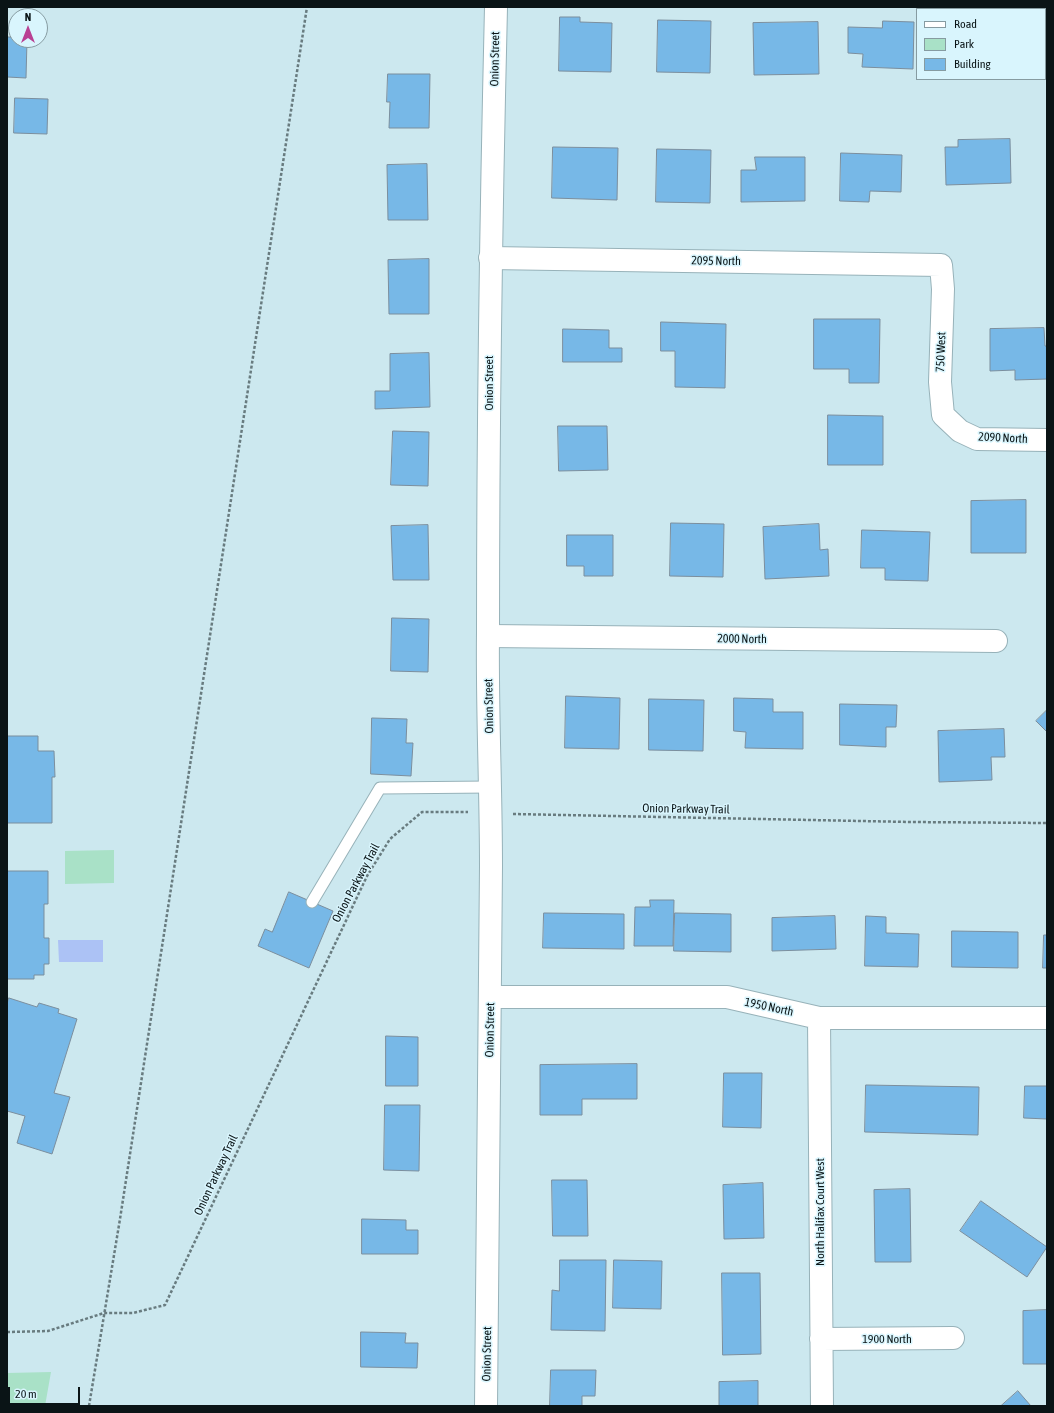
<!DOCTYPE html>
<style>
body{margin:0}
#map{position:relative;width:1054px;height:1413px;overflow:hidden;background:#cce8ef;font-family:"Asap Condensed",sans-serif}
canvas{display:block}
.frame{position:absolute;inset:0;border:8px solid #0a1416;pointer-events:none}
.legend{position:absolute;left:916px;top:8px;width:130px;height:72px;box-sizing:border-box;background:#d9f5fd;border:1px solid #869ba1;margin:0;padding:5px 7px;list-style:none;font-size:12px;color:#0a1416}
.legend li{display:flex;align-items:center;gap:8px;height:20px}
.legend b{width:20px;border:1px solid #869ba1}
.north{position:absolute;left:8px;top:8px;width:40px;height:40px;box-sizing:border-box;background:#d9f5fd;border:1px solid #869ba1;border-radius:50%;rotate:0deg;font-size:11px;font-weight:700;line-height:16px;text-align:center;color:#0a1416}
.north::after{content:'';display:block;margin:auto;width:14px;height:18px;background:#b94093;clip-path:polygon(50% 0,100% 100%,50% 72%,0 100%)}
.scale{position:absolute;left:8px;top:1387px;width:72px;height:18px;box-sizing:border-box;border:2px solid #0a1416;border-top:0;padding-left:5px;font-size:12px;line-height:14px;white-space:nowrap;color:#0a1416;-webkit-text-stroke:3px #d9f5fd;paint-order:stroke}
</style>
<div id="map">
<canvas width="1054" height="1413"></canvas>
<div class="frame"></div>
<ul class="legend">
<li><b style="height:5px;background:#fff"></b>Road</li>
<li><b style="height:11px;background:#a9e1c7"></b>Park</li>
<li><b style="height:11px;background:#77b8e7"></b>Building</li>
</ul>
<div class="north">N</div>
<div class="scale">20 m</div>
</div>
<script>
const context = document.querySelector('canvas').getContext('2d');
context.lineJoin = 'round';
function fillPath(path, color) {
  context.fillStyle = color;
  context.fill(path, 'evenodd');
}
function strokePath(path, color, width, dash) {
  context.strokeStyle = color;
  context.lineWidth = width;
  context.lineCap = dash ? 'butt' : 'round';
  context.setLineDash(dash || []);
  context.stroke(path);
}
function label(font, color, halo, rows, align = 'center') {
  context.font = font + ' "Asap Condensed",sans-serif';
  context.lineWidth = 3;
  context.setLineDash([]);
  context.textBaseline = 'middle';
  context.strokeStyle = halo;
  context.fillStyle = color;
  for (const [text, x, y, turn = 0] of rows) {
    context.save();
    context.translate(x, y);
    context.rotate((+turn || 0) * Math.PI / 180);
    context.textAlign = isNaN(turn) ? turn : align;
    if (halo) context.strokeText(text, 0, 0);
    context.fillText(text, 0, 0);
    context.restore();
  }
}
fillPath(new Path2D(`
 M 114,850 L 114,883 L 65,884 L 65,851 Z
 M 51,1372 L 45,1406 L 7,1406 L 7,1373 Z`), '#a9e1c7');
fillPath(new Path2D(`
 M 58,940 L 103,940 L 103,962 L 59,962 Z`), '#acc2f5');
const building = new Path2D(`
 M 560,17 L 580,17 L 580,22 L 612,23 L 611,72 L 559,71 Z
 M 658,20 L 711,21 L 710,73 L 657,72 Z
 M 883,21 L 914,22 L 913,69 L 862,67 L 863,54 L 848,53 L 848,27 L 882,28 Z
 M 818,22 L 819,74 L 754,75 L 753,23 Z
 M 7,37 L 16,37 L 16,40 L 27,40 L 26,78 L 7,77 Z
 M 388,74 L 430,74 L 429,128 L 389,128 L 390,102 L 387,102 Z
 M 15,98 L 48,99 L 47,134 L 14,133 Z
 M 1010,139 L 1011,183 L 946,185 L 945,147 L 958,147 L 958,140 Z
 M 553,147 L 618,148 L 617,200 L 552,198 Z
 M 657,149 L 711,150 L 710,203 L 656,202 Z
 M 841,153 L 902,155 L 901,192 L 870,191 L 869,202 L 840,201 Z
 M 755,157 L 805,157 L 805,201 L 741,202 L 741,170 L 756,170 Z
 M 427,164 L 428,220 L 388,220 L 387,165 Z
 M 429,259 L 429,314 L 389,314 L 388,260 Z
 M 814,319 L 880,319 L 879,383 L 849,383 L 849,369 L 814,369 Z
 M 661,322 L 726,324 L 725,388 L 675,387 L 675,351 L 661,351 Z
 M 1044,328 L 1045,346 L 1047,346 L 1047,379 L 1015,380 L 1015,370 L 990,371 L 990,329 Z
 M 563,329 L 609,330 L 609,348 L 622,348 L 622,362 L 563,362 Z
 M 429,353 L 430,407 L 375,409 L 375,391 L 390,391 L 390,354 Z
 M 828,415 L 883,416 L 883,465 L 828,465 Z
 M 558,426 L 607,426 L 608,470 L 559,471 Z
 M 393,431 L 429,432 L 428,486 L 391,485 Z
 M 1026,500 L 1026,553 L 971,553 L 971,501 Z
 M 671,523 L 724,524 L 723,577 L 670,576 Z
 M 819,524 L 820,550 L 828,549 L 829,576 L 765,579 L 763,527 Z
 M 428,525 L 429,580 L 393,580 L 391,526 Z
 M 862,530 L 930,532 L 928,581 L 885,580 L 885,568 L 861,568 Z
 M 567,535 L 613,535 L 613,576 L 584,576 L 584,566 L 567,566 Z
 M 392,618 L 429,619 L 428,672 L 391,671 Z
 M 566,696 L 620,698 L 619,749 L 565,748 Z
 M 734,698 L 773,699 L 773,712 L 803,712 L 803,749 L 745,748 L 746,732 L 734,731 Z
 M 649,699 L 704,700 L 703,751 L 649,750 Z
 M 840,704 L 897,705 L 896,727 L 886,727 L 886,747 L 840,745 Z
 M 1047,710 L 1047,732 L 1036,721 Z
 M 372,718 L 407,719 L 406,743 L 413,743 L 411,776 L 371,774 Z
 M 1004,729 L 1005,757 L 991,757 L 992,780 L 939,782 L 938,731 Z
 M 7,736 L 38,736 L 38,751 L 54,751 L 55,777 L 52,777 L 52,823 L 7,823 Z
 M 7,871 L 48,871 L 48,904 L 44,904 L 44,938 L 49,938 L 49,964 L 44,964 L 44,975 L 34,975 L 34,979 L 7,979 Z
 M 289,892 L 333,911 L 309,968 L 258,946 L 265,929 L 272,932 Z
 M 650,900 L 674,900 L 673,946 L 634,946 L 635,907 L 650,907 Z
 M 544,913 L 624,914 L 624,949 L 543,948 Z
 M 675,913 L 731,914 L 731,952 L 674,951 Z
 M 835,916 L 836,949 L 772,951 L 772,918 Z
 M 866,916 L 886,917 L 886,933 L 919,934 L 918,967 L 865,966 Z
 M 952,931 L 1018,932 L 1018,968 L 952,967 Z
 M 1044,935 L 1047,935 L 1047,968 L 1043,968 Z
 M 9,998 L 37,1007 L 39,1003 L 59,1009 L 58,1013 L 77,1019 L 54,1093 L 70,1097 L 52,1154 L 17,1143 L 25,1116 L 7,1111 L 7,1004 Z
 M 386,1036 L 418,1037 L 418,1086 L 386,1086 Z
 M 637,1064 L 637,1099 L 582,1099 L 582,1115 L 540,1115 L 540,1065 Z
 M 724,1073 L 762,1073 L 761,1128 L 723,1127 Z
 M 866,1085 L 979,1087 L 978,1135 L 865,1132 Z
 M 1025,1086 L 1047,1086 L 1047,1119 L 1024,1118 Z
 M 385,1105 L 420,1105 L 419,1171 L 384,1170 Z
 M 552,1180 L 587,1180 L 588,1236 L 553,1236 Z
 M 763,1183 L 764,1238 L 724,1239 L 723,1185 Z
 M 910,1189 L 911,1262 L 875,1262 L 874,1190 Z
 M 981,1201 L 1047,1247 L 1027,1277 L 960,1231 Z
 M 362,1219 L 406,1220 L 406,1230 L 418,1230 L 418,1254 L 362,1254 Z
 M 560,1260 L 606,1260 L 605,1331 L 551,1330 L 552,1290 L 559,1291 Z
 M 614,1260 L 662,1261 L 661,1309 L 613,1308 Z
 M 722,1273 L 760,1273 L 761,1354 L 723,1355 Z
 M 1047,1310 L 1047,1364 L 1023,1364 L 1023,1311 Z
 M 361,1332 L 406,1333 L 405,1343 L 418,1343 L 417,1368 L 361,1367 Z
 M 551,1370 L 596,1370 L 595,1396 L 582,1396 L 582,1406 L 550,1406 Z
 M 758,1381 L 758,1406 L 719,1406 L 719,1382 Z
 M 1018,1391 L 1031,1406 L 1001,1406 Z`);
fillPath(building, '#77b8e7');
strokePath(building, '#7b8e9d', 1);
const lane = new Path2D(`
 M 312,902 L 380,788 L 491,787`);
const street = new Path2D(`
 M 490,258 L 941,265 L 943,289 L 940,382 L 943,415 L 960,431 L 977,439 L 1047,440
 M 488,636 L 996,641
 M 490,997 L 727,997 L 819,1018 L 1047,1018
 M 819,1018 L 822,1406
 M 821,1339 L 953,1338`);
const secondary = new Path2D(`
 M 486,1406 L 491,866 C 491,788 487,710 488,633 C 488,424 491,216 496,7`);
strokePath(lane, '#97b2b9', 13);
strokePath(street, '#97b2b9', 24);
strokePath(secondary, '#97b2b9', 24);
strokePath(new Path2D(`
 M 513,814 L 910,822 L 1047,823
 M 7,1332 L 48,1331 L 104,1313 L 133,1313 L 165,1305 L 367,876 L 390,839 L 422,812 L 468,812
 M 89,1406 L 120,1219 L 307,7`), '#687b7f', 2.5, [3, 2]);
strokePath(lane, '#fff', 11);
strokePath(street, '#fff', 22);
strokePath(secondary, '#fff', 22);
label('12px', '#0a1416', '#d9f5fd', [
 ["Onion Street",495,59,-89],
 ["2095 North",716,261,1],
 ["750 West",941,352,-88],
 ["Onion Street",489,383,-90],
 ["2090 North",1003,438,3],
 ["2000 North",742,639,1],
 ["Onion Street",489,706,-91],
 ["Onion Parkway Trail",686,809,1],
 ["Onion Parkway Trail",356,883,-62],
 ["1950 North",769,1007,12],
 ["Onion Street",490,1030,-89],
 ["Onion Parkway Trail",216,1175,-65],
 ["North Halifax Court West",820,1212,-90],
 ["1900 North",887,1339],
 ["Onion Street",487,1354,-89]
]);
</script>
